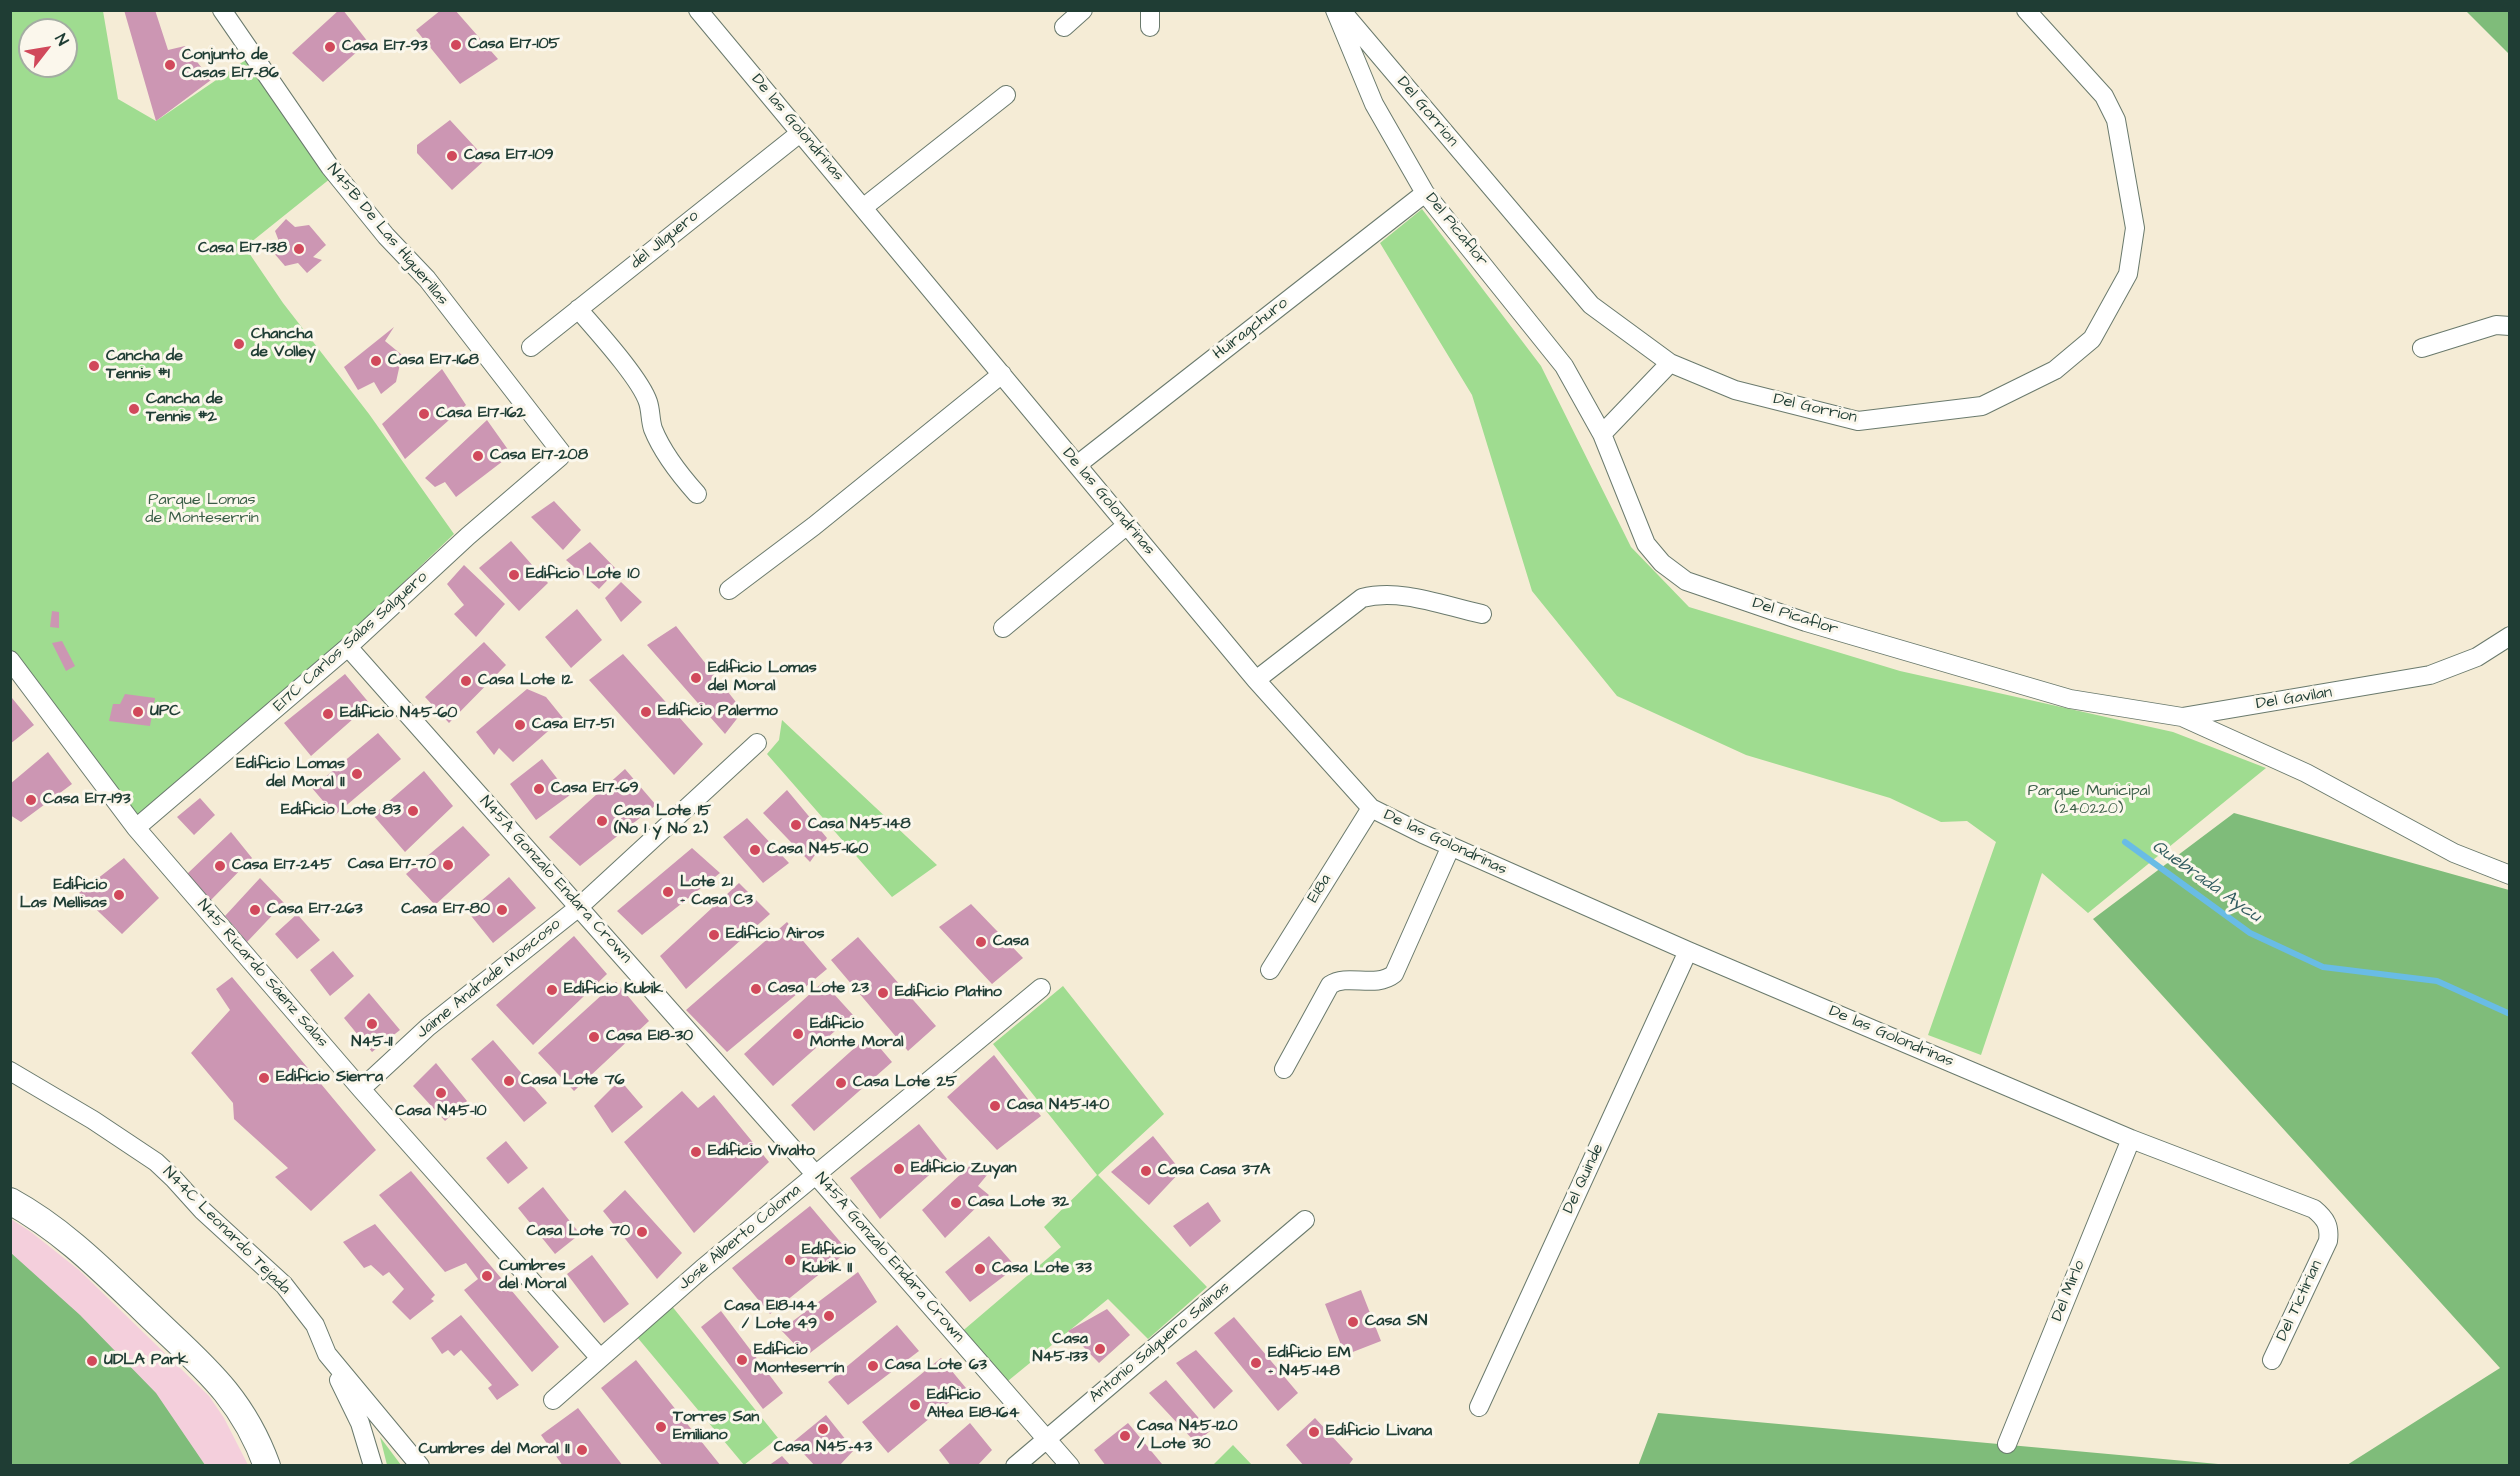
<!DOCTYPE html>
<meta charset="utf-8">
<style>
body{margin:0}
#map{position:relative;width:2520px;height:1476px;overflow:hidden;background:#f5ecd6;font-family:"Architects Daughter",sans-serif}
canvas{display:block}
.frame{position:absolute;inset:0;border:12px solid #1f3d34;pointer-events:none}
.north{position:absolute;left:18px;top:18px;width:60px;height:60px;box-sizing:border-box;background:#fbf7ec;border:2px solid #a3ada2;border-radius:50%;rotate:59deg;font-size:16px;font-weight:700;line-height:24px;text-align:center;color:#1f3d34}
.north::after{content:'';display:block;margin:auto;width:21px;height:27px;background:#d1495b;clip-path:polygon(50% 0,100% 100%,50% 72%,0 100%)}
</style>
<div id="map">
<canvas width="2520" height="1476"></canvas>
<div class="frame"></div>
<div class="north">N</div>
</div>
<script>
const context = document.querySelector('canvas').getContext('2d');
context.lineJoin = 'round';
function fillPath(path, color) {
  context.fillStyle = color;
  context.fill(path, 'evenodd');
}
function strokePath(path, color, width, dash) {
  context.strokeStyle = color;
  context.lineWidth = width;
  context.lineCap = dash ? 'butt' : 'round';
  context.setLineDash(dash || []);
  context.stroke(path);
}
function label(font, color, halo, rows, align = 'center') {
  context.font = font + ' "Architects Daughter",sans-serif';
  context.lineWidth = 6;
  context.setLineDash([]);
  context.textBaseline = 'middle';
  context.strokeStyle = halo;
  context.fillStyle = color;
  for (const [text, x, y, turn = 0] of rows) {
    context.save();
    context.translate(x, y);
    context.rotate((+turn || 0) * Math.PI / 180);
    context.textAlign = isNaN(turn) ? turn : align;
    if (halo) context.strokeText(text, 0, 0);
    context.fillText(text, 0, 0);
    context.restore();
  }
}
fillPath(new Path2D(`
 M 11,1219 L 31,1232 L 79,1270 L 209,1396 L 224,1418 L 248,1465 L 11,1466 Z`), '#f4cfdc');
fillPath(new Path2D(`
 M 11,11 L 103,11 L 118,99 L 156,121 L 250,57 L 336,174 L 245,247 L 283,303 L 369,414 L 454,534 L 243,736 L 136,828 L 62,718 L 11,649 ZM 30,30 L 66,30 L 66,66 L 30,66 Z
 M 1422,209 L 1541,366 L 1631,547 L 1689,607 L 1900,671 L 2173,732 L 2266,768 L 2088,913 L 2042,873 L 1981,1055 L 1928,1035 L 1996,842 L 1967,821 L 1941,822 L 1890,798 L 1746,755 L 1617,696 L 1532,591 L 1472,395 L 1380,243 Z
 M 782,720 L 937,865 L 892,897 L 767,754 L 779,740 Z
 M 1063,986 L 1164,1114 L 1098,1175 L 1207,1287 L 1148,1339 L 1108,1299 L 1003,1385 L 959,1334 L 1061,1247 L 1044,1227 L 1097,1175 L 993,1044 Z
 M 671,1305 L 778,1438 L 744,1465 L 637,1337 Z
 M 380,1437 L 401,1465 L 387,1465 Z
 M 1233,1445 L 1252,1465 L 1213,1465 Z`), '#9fdc90');
fillPath(new Path2D(`
 M 2466,11 L 2509,11 L 2509,54 Z
 M 2234,813 L 2509,890 L 2509,1465 L 2347,1465 L 2500,1368 L 2093,919 Z
 M 11,1253 L 80,1315 L 156,1393 L 205,1465 L 11,1465 Z
 M 1658,1413 L 2229,1465 L 1638,1466 Z`), '#7fbc7a');
strokePath(new Path2D(`
 M 2125,842 L 2250,933 L 2323,967 L 2437,981 L 2510,1014`), '#69bce5', 6);
fillPath(new Path2D(`
 M 124,10 L 155,10 L 168,50 L 185,46 L 211,80 L 156,121 Z
 M 339,10 L 343,10 L 368,42 L 323,82 L 292,53 Z
 M 441,10 L 455,10 L 498,59 L 460,84 L 416,30 Z
 M 450,120 L 486,159 L 452,190 L 417,153 L 417,145 Z
 M 286,219 L 295,227 L 309,225 L 326,245 L 313,257 L 322,260 L 307,273 L 298,263 L 285,266 L 273,252 L 280,244 L 275,231 Z
 M 394,327 L 385,341 L 402,355 L 396,382 L 381,394 L 374,382 L 358,390 L 344,367 Z
 M 442,369 L 466,405 L 405,459 L 382,424 Z
 M 487,420 L 509,451 L 503,461 L 456,497 L 445,482 L 435,487 L 425,478 Z
 M 554,501 L 581,530 L 563,550 L 531,517 Z
 M 511,541 L 548,583 L 519,611 L 479,568 Z
 M 590,542 L 617,570 L 599,589 L 566,560 Z
 M 464,565 L 505,604 L 476,637 L 454,614 L 464,605 L 447,584 Z
 M 621,582 L 642,602 L 621,622 L 605,598 Z
 M 577,609 L 602,640 L 571,668 L 545,637 Z
 M 52,611 L 59,612 L 59,628 L 50,627 Z
 M 676,626 L 743,711 L 725,734 L 647,645 Z
 M 62,641 L 75,666 L 66,671 L 52,643 Z
 M 484,642 L 506,665 L 449,723 L 425,697 Z
 M 623,654 L 703,744 L 674,775 L 589,680 Z
 M 345,674 L 370,704 L 311,756 L 284,723 Z
 M 527,689 L 546,697 L 563,718 L 513,762 L 499,748 L 494,755 L 476,732 Z
 M 125,694 L 155,698 L 150,726 L 109,721 L 113,704 L 120,704 Z
 M 12,698 L 34,725 L 10,744 L 10,699 Z
 M 378,733 L 401,759 L 335,815 L 312,788 Z
 M 48,752 L 72,784 L 21,822 L 10,815 L 10,784 Z
 M 542,759 L 570,795 L 536,820 L 510,784 Z
 M 625,769 L 656,805 L 580,866 L 549,837 Z
 M 424,771 L 453,806 L 405,852 L 373,815 Z
 M 787,790 L 827,838 L 810,862 L 763,813 Z
 M 200,798 L 215,815 L 194,835 L 177,817 Z
 M 747,818 L 789,863 L 763,883 L 723,837 Z
 M 463,826 L 490,855 L 435,905 L 406,874 Z
 M 231,832 L 252,858 L 211,900 L 187,874 Z
 M 692,848 L 720,873 L 642,935 L 617,911 Z
 M 124,858 L 159,898 L 122,934 L 79,893 Z
 M 509,877 L 536,908 L 493,943 L 468,912 Z
 M 260,878 L 284,903 L 247,942 L 225,916 Z
 M 739,883 L 770,914 L 686,989 L 660,956 Z
 M 971,904 L 1023,958 L 992,984 L 939,927 Z
 M 297,914 L 320,940 L 297,959 L 275,934 Z
 M 787,922 L 827,969 L 727,1052 L 686,1010 Z
 M 574,936 L 607,974 L 533,1045 L 496,1005 Z
 M 858,937 L 936,1026 L 908,1051 L 831,960 Z
 M 333,951 L 354,976 L 330,996 L 310,970 Z
 M 232,977 L 376,1150 L 311,1211 L 275,1177 L 288,1168 L 234,1119 L 233,1103 L 191,1053 L 230,1010 L 216,989 Z
 M 616,982 L 649,1021 L 574,1091 L 538,1053 Z
 M 823,982 L 853,1015 L 773,1086 L 744,1054 Z
 M 369,993 L 400,1030 L 372,1052 L 344,1018 Z
 M 869,1035 L 892,1062 L 814,1131 L 791,1105 Z
 M 493,1040 L 547,1103 L 524,1122 L 471,1059 Z
 M 994,1055 L 1041,1116 L 997,1150 L 947,1097 Z
 M 436,1063 L 467,1101 L 445,1121 L 413,1086 Z
 M 620,1080 L 643,1107 L 612,1133 L 594,1106 Z
 M 682,1091 L 698,1108 L 714,1095 L 769,1162 L 694,1233 L 624,1142 Z
 M 919,1124 L 947,1159 L 880,1219 L 850,1178 Z
 M 1153,1136 L 1181,1171 L 1149,1205 L 1111,1172 Z
 M 506,1141 L 528,1168 L 508,1184 L 486,1158 Z
 M 976,1160 L 987,1175 L 978,1186 L 989,1195 L 945,1238 L 922,1210 Z
 M 411,1171 L 559,1347 L 532,1372 L 464,1290 L 478,1279 L 466,1263 L 445,1272 L 379,1195 Z
 M 543,1187 L 580,1234 L 555,1254 L 518,1208 Z
 M 625,1190 L 682,1253 L 657,1279 L 603,1211 Z
 M 1208,1202 L 1221,1221 L 1190,1247 L 1173,1226 Z
 M 810,1206 L 848,1251 L 770,1314 L 732,1268 Z
 M 375,1224 L 435,1295 L 431,1299 L 434,1301 L 410,1320 L 392,1302 L 404,1289 L 389,1272 L 383,1276 L 371,1265 L 364,1268 L 343,1242 Z
 M 989,1236 L 1016,1267 L 970,1302 L 945,1272 Z
 M 592,1255 L 629,1304 L 604,1323 L 567,1274 Z
 M 858,1272 L 877,1302 L 806,1356 L 781,1330 Z
 M 1361,1290 L 1381,1341 L 1345,1355 L 1325,1304 Z
 M 1107,1309 L 1130,1335 L 1099,1363 L 1068,1331 Z
 M 721,1311 L 783,1393 L 763,1409 L 701,1327 Z
 M 461,1315 L 519,1385 L 497,1400 L 488,1388 L 492,1385 L 461,1350 L 454,1356 L 448,1350 L 442,1354 L 431,1338 Z
 M 1234,1317 L 1298,1393 L 1278,1411 L 1214,1333 Z
 M 897,1325 L 919,1351 L 848,1405 L 828,1382 Z
 M 1196,1350 L 1233,1391 L 1214,1409 L 1176,1363 Z
 M 941,1358 L 966,1388 L 888,1453 L 862,1422 Z
 M 636,1360 L 721,1466 L 663,1466 L 601,1388 Z
 M 1166,1380 L 1210,1431 L 1196,1443 L 1149,1393 Z
 M 578,1408 L 623,1466 L 563,1466 L 541,1435 Z
 M 826,1415 L 854,1450 L 839,1466 L 815,1466 L 793,1442 Z
 M 1315,1418 L 1353,1459 L 1348,1466 L 1304,1466 L 1286,1445 Z
 M 970,1423 L 992,1450 L 977,1466 L 951,1466 L 939,1450 Z
 M 1128,1423 L 1162,1464 L 1106,1466 L 1094,1450 Z
 M 782,1456 L 791,1466 L 768,1466 Z`), '#cc96b3');
const street = new Path2D(`
 M 698,10 L 1256,680 L 1371,808 L 1423,834 L 1688,951 L 2131,1139 L 2314,1209 C 2326,1219 2330,1226 2328,1241 L 2272,1360
 M 1335,10 L 1374,104 L 1425,193 L 1564,366 L 1602,434 L 1646,544 L 1662,563 L 1686,581 L 1806,622 L 2070,699 L 2182,717 L 2430,675 L 2477,657 L 2510,636
 M 1341,10 L 1591,305 L 1670,363 L 1735,390 L 1858,421 L 1982,406 L 2055,370 L 2092,339 L 2128,274 L 2135,228 L 2116,120 L 2104,96 L 2026,10
 M 1064,27 L 1083,10
 M 1150,27 L 1150,10
 M 864,207 L 1006,95
 M 578,309 C 596,330 640,378 648,402 C 651,411 650,420 653,429 C 663,454 680,475 697,494
 M 531,347 L 800,133
 M 2422,348 L 2496,325 L 2510,326
 M 1602,434 L 1670,363
 M 1077,465 L 1425,193
 M 729,590 L 814,526 L 1002,374
 M 1003,628 L 1127,525
 M 348,647 L 815,1174 L 1070,1466
 M 10,660 L 136,828 L 361,1089 L 599,1357
 M 1256,680 L 1362,598 C 1401,588 1444,606 1482,614
 M 2182,717 L 2306,773 L 2454,853 L 2510,875
 M 136,828 L 348,647 L 468,536 L 560,457 L 561,452 L 427,279 L 386,236 L 330,167 L 222,10
 M 1270,970 L 1371,808
 M 1284,1069 L 1330,985 C 1348,973 1375,989 1394,974 L 1451,846
 M 10,1071 L 93,1120 L 156,1162 L 174,1179 L 202,1210 L 284,1285 L 315,1325 L 327,1354 L 420,1466
 M 361,1089 L 428,1027 L 579,907 L 757,743
 M 339,1380 L 360,1423 L 373,1466
 M 553,1400 L 702,1269 L 1041,988
 M 1479,1407 L 1688,951
 M 2007,1444 L 2131,1139
 M 1015,1466 L 1305,1220`);
const secondary = new Path2D(`
 M 10,1201 C 61,1229 100,1268 141,1307 C 195,1360 240,1391 267,1466`);
strokePath(street, '#6a7a6d', 20);
strokePath(secondary, '#6a7a6d', 28);
strokePath(street, '#fff', 18);
strokePath(secondary, '#fff', 26);
for (const [x, y, r, color] of [
 [456,45,6,"#d1495b"],
 [330,47,6,"#d1495b"],
 [170,65,6,"#d1495b"],
 [452,156,6,"#d1495b"],
 [299,249,6,"#d1495b"],
 [239,344,6,"#d1495b"],
 [376,361,6,"#d1495b"],
 [94,366,6,"#d1495b"],
 [134,409,6,"#d1495b"],
 [424,414,6,"#d1495b"],
 [478,456,6,"#d1495b"],
 [514,575,6,"#d1495b"],
 [696,678,6,"#d1495b"],
 [466,681,6,"#d1495b"],
 [138,712,6,"#d1495b"],
 [646,712,6,"#d1495b"],
 [328,714,6,"#d1495b"],
 [520,725,6,"#d1495b"],
 [357,774,6,"#d1495b"],
 [539,789,6,"#d1495b"],
 [31,800,6,"#d1495b"],
 [413,811,6,"#d1495b"],
 [602,821,6,"#d1495b"],
 [796,825,6,"#d1495b"],
 [755,850,6,"#d1495b"],
 [448,865,6,"#d1495b"],
 [220,866,6,"#d1495b"],
 [668,892,6,"#d1495b"],
 [119,895,6,"#d1495b"],
 [255,910,6,"#d1495b"],
 [502,910,6,"#d1495b"],
 [714,935,6,"#d1495b"],
 [981,942,6,"#d1495b"],
 [756,989,6,"#d1495b"],
 [552,990,6,"#d1495b"],
 [883,993,6,"#d1495b"],
 [372,1024,6,"#d1495b"],
 [798,1034,6,"#d1495b"],
 [594,1037,6,"#d1495b"],
 [264,1078,6,"#d1495b"],
 [509,1081,6,"#d1495b"],
 [841,1083,6,"#d1495b"],
 [441,1093,6,"#d1495b"],
 [995,1106,6,"#d1495b"],
 [696,1152,6,"#d1495b"],
 [899,1169,6,"#d1495b"],
 [1146,1171,6,"#d1495b"],
 [956,1203,6,"#d1495b"],
 [642,1232,6,"#d1495b"],
 [790,1260,6,"#d1495b"],
 [980,1269,6,"#d1495b"],
 [487,1276,6,"#d1495b"],
 [829,1316,6,"#d1495b"],
 [1353,1322,6,"#d1495b"],
 [1100,1349,6,"#d1495b"],
 [742,1360,6,"#d1495b"],
 [92,1361,6,"#d1495b"],
 [1256,1363,6,"#d1495b"],
 [873,1366,6,"#d1495b"],
 [915,1405,6,"#d1495b"],
 [661,1427,6,"#d1495b"],
 [823,1429,6,"#d1495b"],
 [1314,1432,6,"#d1495b"],
 [1125,1436,6,"#d1495b"],
 [582,1450,6,"#d1495b"]
]) {
  const dot = new Path2D();
  dot.arc(x, y, r, 0, 2 * Math.PI);
  context.fillStyle = color;
  context.fill(dot);
  strokePath(dot, '#fbf7ec', 2);
}
label('bold 16px', '#1f3d34', '#fbf7ec', [
 ["Casa E17-105",468,45],
 ["Casa E17-93",342,47],
 ["Conjunto de",182,56],
 ["Casas E17-86",182,74],
 ["Casa E17-109",464,156],
 ["Casa E17-138",287,249,"right"],
 ["Chancha",251,335],
 ["de Volley",251,353],
 ["Cancha de",106,357],
 ["Tennis #1",106,375],
 ["Casa E17-168",388,361],
 ["Cancha de",146,400],
 ["Tennis #2",146,418],
 ["Casa E17-162",436,414],
 ["Casa E17-208",490,456],
 ["Edificio Lote 10",526,575],
 ["Edificio Lomas",708,669],
 ["del Moral",708,687],
 ["Casa Lote 12",478,681],
 ["UPC",150,712],
 ["Edificio Palermo",658,712],
 ["Edificio N45-60",340,714],
 ["Casa E17-51",532,725],
 ["Edificio Lomas",345,765,"right"],
 ["del Moral II",345,783,"right"],
 ["Casa E17-69",551,789],
 ["Casa E17-193",43,800],
 ["Edificio Lote 83",401,811,"right"],
 ["Casa Lote 15",614,812],
 ["(No 1 y No 2)",614,830],
 ["Casa N45-148",808,825],
 ["Casa N45-160",767,850],
 ["Casa E17-70",436,865,"right"],
 ["Casa E17-245",232,866],
 ["Lote 21",680,883],
 ["- Casa C3",680,901],
 ["Edificio",107,886,"right"],
 ["Las Mellisas",107,904,"right"],
 ["Casa E17-263",267,910],
 ["Casa E17-80",490,910,"right"],
 ["Edificio Airos",726,935],
 ["Casa",993,942],
 ["Casa Lote 23",768,989],
 ["Edificio Kubik",564,990],
 ["Edificio Platino",895,993],
 ["Edificio",810,1025],
 ["Monte Moral",810,1043],
 ["Casa E18-30",606,1037],
 ["N45-11",372,1043,"center"],
 ["Edificio Sierra",276,1078],
 ["Casa Lote 76",521,1081],
 ["Casa Lote 25",853,1083],
 ["Casa N45-140",1007,1106],
 ["Casa N45-10",441,1112,"center"],
 ["Edificio Vivalto",708,1152],
 ["Edificio Zuyan",911,1169],
 ["Casa Casa 37A",1158,1171],
 ["Casa Lote 32",968,1203],
 ["Casa Lote 70",630,1232,"right"],
 ["Edificio",802,1251],
 ["Kubik II",802,1269],
 ["Cumbres",499,1267],
 ["del Moral",499,1285],
 ["Casa Lote 33",992,1269],
 ["Casa E18-144",817,1307,"right"],
 ["/ Lote 49",817,1325,"right"],
 ["Casa SN",1365,1322],
 ["Casa",1088,1340,"right"],
 ["N45-133",1088,1358,"right"],
 ["Edificio",754,1351],
 ["Monteserrín",754,1369],
 ["Edificio EM",1268,1354],
 ["- N45-148",1268,1372],
 ["UDLA Park",104,1361],
 ["Casa Lote 63",885,1366],
 ["Edificio",927,1396],
 ["Altea E18-164",927,1414],
 ["Torres San",673,1418],
 ["Emiliano",673,1436],
 ["Casa N45-120",1137,1427],
 ["/ Lote 30",1137,1445],
 ["Edificio Livana",1326,1432],
 ["Casa N45-43",823,1448,"center"],
 ["Cumbres del Moral II",570,1450,"right"]
], 'left');
label('16px', '#1f3d34', '#fbf7ec', [
 ["Del Gorrion",1427,112,50],
 ["De las Golondrinas",797,128,50],
 ["Del Picaflor",1456,230,51],
 ["N45B De Las Higuerillas",387,235,50],
 ["del Jilguero",665,240,-39],
 ["Huiragchuro",1251,329,-38],
 ["Del Gorrion",1815,409,13],
 ["De las Golondrinas",1108,502,50],
 ["Del Picaflor",1795,617,18],
 ["E17C Carlos Salas Salguero",351,642,-42],
 ["Del Gavilan",2294,699,-9],
 ["De las Golondrinas",1445,843,25],
 ["N45A Gonzalo Endara Crown",555,880,48],
 ["E18a",1320,889,-58],
 ["N45 Ricardo Sáenz Salas",262,974,49],
 ["Jaime Andrade Moscoso",489,979,-39],
 ["De las Golondrinas",1891,1037,23],
 ["Del Quinde",1584,1179,-65],
 ["N44C Leonardo Tejada",226,1231,45],
 ["José Alberto Coloma",740,1238,-40],
 ["N45A Gonzalo Endara Crown",889,1258,49],
 ["Del Mirlo",2069,1291,-68],
 ["Del Tictirian",2300,1301,-65],
 ["Antonio Salguero Salinas",1160,1343,-40]
]);
label('16px', '#395d46', '#fbf7ec', [
 ["Parque Lomas",202,501],
 ["de Monteserrín",202,519],
 ["Parque Municipal",2089,792],
 ["(240220)",2089,810]
]);
label('italic 18px', '#325d60', '#fbf7ec', [
 ["Quebrada Aycu",2206,882,35]
]);
</script>
